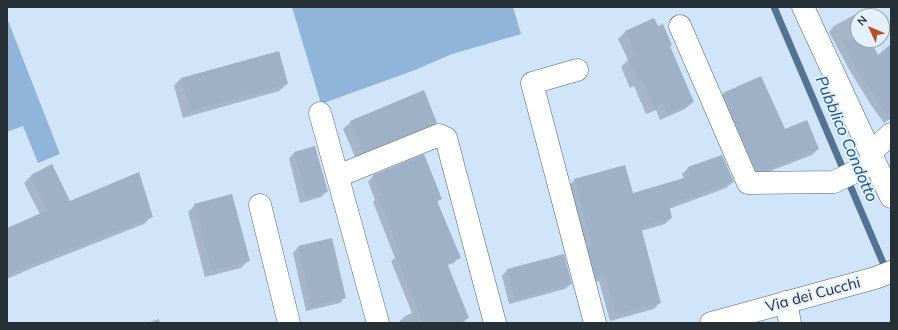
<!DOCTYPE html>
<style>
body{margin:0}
#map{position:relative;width:898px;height:330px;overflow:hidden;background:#d0e4fa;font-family:Mulish,sans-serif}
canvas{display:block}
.frame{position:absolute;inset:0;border:8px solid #272f37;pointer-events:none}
.north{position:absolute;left:850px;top:8px;width:40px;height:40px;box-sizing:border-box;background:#e4f0fd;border:1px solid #98a3ae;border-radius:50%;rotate:314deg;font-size:11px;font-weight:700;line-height:16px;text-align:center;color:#272f37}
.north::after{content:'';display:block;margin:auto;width:14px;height:18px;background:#b75125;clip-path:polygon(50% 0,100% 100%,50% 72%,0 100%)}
</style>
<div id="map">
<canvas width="898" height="330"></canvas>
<div class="frame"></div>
<div class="north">N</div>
</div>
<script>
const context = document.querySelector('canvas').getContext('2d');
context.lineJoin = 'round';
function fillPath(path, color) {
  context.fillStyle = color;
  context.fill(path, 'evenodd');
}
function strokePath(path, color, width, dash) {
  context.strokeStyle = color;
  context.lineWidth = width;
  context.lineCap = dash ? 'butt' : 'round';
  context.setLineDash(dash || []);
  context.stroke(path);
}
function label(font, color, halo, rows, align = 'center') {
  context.font = font + ' Mulish,sans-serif';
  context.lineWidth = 4;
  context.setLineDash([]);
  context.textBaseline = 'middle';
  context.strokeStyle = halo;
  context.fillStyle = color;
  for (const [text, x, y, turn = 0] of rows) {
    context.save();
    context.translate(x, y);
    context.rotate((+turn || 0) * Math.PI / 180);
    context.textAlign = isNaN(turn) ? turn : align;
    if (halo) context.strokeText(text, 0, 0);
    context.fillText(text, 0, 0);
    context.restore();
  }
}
fillPath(new Path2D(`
 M 292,7 L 513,7 L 521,34 L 452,54 L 415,70 L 321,104 Z
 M 7,18 L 60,154 L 38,163 L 23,126 L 7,132 Z`), '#91b4db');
fillPath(new Path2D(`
 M 854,15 L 858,22 L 858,40 L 868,40 L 878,57 L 891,45 L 891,118 L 884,123 L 871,105 L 850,71 L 829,32 L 834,26 Z
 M 654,19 L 658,28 L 671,45 L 669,47 L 693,102 L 685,109 L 660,120 L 656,110 L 646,114 L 634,86 L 630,88 L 621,67 L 628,60 L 618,39 L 625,32 Z
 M 760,77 L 784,130 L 818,149 L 812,155 L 760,175 L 751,176 L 718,99 L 723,94 Z
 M 181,78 L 287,84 L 279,91 L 183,118 L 174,86 Z
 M 351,122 L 436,123 L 429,130 L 356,159 L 343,129 Z
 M 294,153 L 326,192 L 321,197 L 300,203 L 289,158 Z
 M 424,156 L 441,198 L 437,203 L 459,257 L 454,263 L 447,265 L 468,317 L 463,323 L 400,323 L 400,321 L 405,316 L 412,313 L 391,261 L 395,258 L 373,202 L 375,200 L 368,182 L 373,176 Z
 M 688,168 L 733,182 L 726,188 L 669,209 L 671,218 L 665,224 L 641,231 L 660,302 L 654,309 L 610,321 L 599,281 L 590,283 L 569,186 L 575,179 L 632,194 L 684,179 L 682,174 Z
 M 32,175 L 69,203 L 151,217 L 144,224 L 32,268 L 7,279 L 7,229 L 40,214 L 24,183 Z
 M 195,205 L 249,260 L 241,268 L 205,277 L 188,212 Z
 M 332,239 L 345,297 L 340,303 L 306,311 L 293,253 L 298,247 Z
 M 507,270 L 571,284 L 565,289 L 509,304 L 502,276 Z
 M 159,319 L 160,323 L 146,323 Z`), '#0003');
strokePath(new Path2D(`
 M 774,7 L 887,272`), '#547291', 7);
fillPath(new Path2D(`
 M 654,18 L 658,26 L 663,24 L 672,45 L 670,46 L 694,102 L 668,114 L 663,103 L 654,107 L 641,80 L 638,82 L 628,59 L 636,55 L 625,31 Z
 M 841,40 L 870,40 L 878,55 L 891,44 L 891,122 L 855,66 Z
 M 279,51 L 288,84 L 190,111 L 181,78 Z
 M 761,76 L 785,129 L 807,120 L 819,149 L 766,170 L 756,170 L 723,93 Z
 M 424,90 L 437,123 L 363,152 L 350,121 Z
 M 315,146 L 328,192 L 306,198 L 294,152 Z
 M 424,154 L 442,199 L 437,201 L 461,258 L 447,263 L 469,318 L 456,323 L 423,323 L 396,255 L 400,253 L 378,196 L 381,195 L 373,175 Z
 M 722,155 L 734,182 L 669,205 L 672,218 L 641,227 L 661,303 L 616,315 L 605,275 L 596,277 L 588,247 L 592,246 L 574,179 L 625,165 L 633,193 L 691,176 L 688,167 Z
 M 52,164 L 70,201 L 139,172 L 153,217 L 40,261 L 7,275 L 7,228 L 48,210 L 31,175 Z
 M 232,194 L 250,261 L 212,271 L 194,204 Z
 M 332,238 L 346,298 L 311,306 L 298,246 Z
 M 564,254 L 572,284 L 515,299 L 507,269 Z`), '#9eb1c6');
const minor = new Path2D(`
 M 803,7 L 891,197
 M 680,26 L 748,183 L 834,182 L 875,162
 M 577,70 L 532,83 L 595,323
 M 320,113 L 378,323
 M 871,152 L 891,134
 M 338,176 L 439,135 L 446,138 L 495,323
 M 260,205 L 289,323
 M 786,302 L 790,323
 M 711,323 L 875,278 L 891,272`);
strokePath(minor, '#516274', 23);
strokePath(minor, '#fff', 22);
label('15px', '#272f37', '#e4f0fd', [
 ["Via dei Cucchi",813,295,-15]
]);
label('italic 16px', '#195188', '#e4f0fd', [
 ["Pubblico Condotto",846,139,67]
]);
</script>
